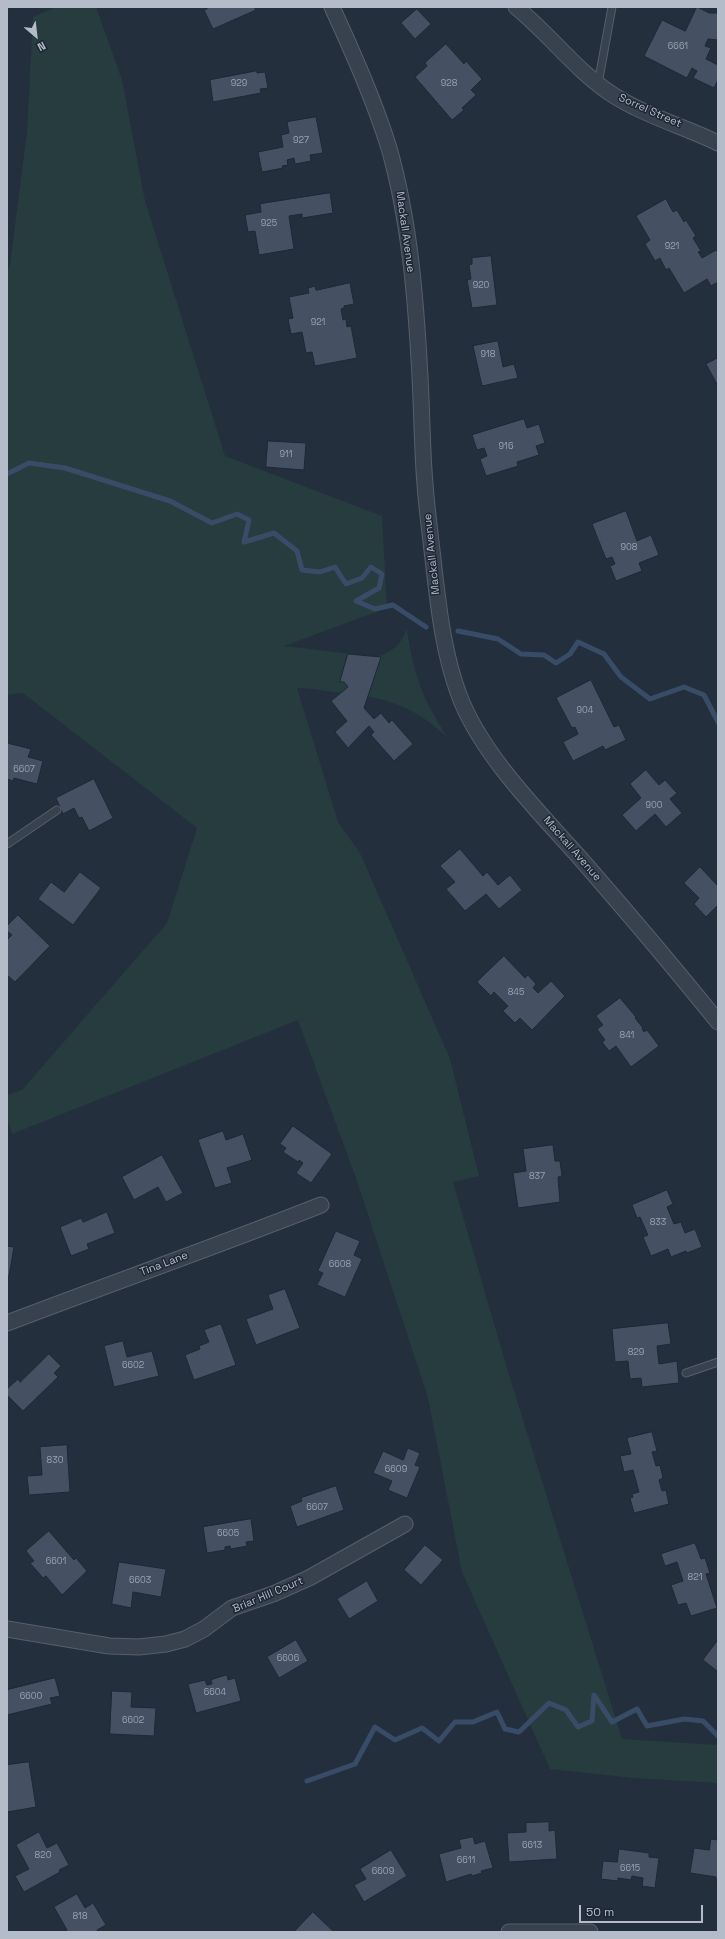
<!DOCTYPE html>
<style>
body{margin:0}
#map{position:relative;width:725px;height:1939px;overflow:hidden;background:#242f3e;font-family:"Space Grotesk",sans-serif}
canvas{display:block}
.frame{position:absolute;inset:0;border:8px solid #b4bcc9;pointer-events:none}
.north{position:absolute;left:16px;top:16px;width:40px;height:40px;-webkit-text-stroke:3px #1d2633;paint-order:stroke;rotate:152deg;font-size:11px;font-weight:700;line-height:16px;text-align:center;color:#b4bcc9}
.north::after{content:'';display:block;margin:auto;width:14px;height:18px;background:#b4bcc9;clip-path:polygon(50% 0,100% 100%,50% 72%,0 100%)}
.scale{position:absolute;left:579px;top:1905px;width:124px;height:18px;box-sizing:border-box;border:2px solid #b4bcc9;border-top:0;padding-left:5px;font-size:12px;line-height:14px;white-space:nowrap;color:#b4bcc9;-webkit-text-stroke:3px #1d2633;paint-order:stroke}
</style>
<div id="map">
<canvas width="725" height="1939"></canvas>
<div class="frame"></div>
<div class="north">N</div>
<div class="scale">50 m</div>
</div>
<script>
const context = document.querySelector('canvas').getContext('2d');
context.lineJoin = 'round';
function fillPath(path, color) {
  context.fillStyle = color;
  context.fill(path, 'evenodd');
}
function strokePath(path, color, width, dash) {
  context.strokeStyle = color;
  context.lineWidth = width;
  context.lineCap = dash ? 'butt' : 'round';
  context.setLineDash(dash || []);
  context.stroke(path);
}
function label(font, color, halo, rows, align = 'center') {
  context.font = font + ' "Space Grotesk",sans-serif';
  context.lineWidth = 3;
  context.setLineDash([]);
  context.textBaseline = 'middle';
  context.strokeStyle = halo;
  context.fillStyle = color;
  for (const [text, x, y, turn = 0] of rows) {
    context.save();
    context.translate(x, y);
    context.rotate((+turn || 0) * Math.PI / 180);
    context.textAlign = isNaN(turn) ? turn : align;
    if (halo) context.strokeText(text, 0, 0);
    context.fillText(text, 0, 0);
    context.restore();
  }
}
fillPath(new Path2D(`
 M 56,7 L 96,7 L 122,80 L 145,201 L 225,456 L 382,516 L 387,608 L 284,646 L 376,657 C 392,653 401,644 407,629 C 413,674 423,700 448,738 C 413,704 380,696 333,692 C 321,690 308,688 297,688 L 338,822 L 360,853 L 450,1059 L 479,1176 L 453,1182 L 506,1365 L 622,1739 L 718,1745 L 718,1783 L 634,1778 L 550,1769 L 462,1572 L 428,1398 L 357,1181 L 298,1020 L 12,1134 L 7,1118 L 7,1095 L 22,1090 L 167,923 L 197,828 L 23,693 L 7,695 L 7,272 L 10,264 L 27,132 L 33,17 Z`), '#263c3f');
strokePath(new Path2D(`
 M 7,474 L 29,463 L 65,468 L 170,501 L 212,523 L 237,514 L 249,520 L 244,542 L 274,533 L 297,551 L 302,570 L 320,572 L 335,567 L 346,584 L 362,578 L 371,567 L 382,574 L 379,588 L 356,601 L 375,609 L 393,605 L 426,627
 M 458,631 L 498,639 L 521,654 L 544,655 L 556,663 L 570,654 L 578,642 L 604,654 L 621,677 L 650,699 L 684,687 L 704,695 L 718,722
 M 307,1781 L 355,1764 L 375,1727 L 395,1740 L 422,1728 L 439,1741 L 455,1722 L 473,1722 L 497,1712 L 505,1729 L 519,1732 L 549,1703 L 566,1710 L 578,1727 L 592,1721 L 594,1695 L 612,1722 L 637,1709 L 647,1726 L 684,1719 L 703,1721 L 718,1736`), '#394c67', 5);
const building = new Path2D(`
 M 206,7 L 254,7 L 256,10 L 213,29 L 204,10 L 207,9 Z
 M 697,7 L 709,13 L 718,13 L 718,40 L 708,39 L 705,46 L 711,48 L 706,59 L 718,65 L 718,80 L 714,88 L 693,78 L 697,71 L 692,68 L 687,78 L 644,56 L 662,20 L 685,31 Z
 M 417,9 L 431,24 L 415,39 L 401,23 Z
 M 446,44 L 464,64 L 466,61 L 482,79 L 471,90 L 476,95 L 462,108 L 464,110 L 452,120 L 415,77 L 427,66 L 425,63 Z
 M 257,71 L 257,73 L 265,72 L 268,88 L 260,89 L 261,93 L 213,102 L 210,80 Z
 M 316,117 L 323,153 L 310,155 L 311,161 L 295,164 L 294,158 L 287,160 L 288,165 L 282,166 L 283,168 L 262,172 L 258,152 L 283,147 L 281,135 L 289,133 L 287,122 Z
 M 330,193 L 333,213 L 302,218 L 302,214 L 289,216 L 294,249 L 259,255 L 255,231 L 248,232 L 245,215 L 261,212 L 260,204 Z
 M 666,199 L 673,212 L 677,210 L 684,222 L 686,220 L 696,236 L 693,238 L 701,251 L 698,252 L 702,258 L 716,250 L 718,253 L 718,282 L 711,286 L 707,279 L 684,293 L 669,268 L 666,270 L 660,258 L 655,261 L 645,244 L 650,240 L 636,216 Z
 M 491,256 L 497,305 L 472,308 L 467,280 L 471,279 L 469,265 L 472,264 L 472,258 Z
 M 350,283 L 354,304 L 344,306 L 344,308 L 341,309 L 343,320 L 346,319 L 347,327 L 351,326 L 357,358 L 315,366 L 312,352 L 306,353 L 302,332 L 291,334 L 288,319 L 293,318 L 289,297 L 309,293 L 308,288 L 315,286 L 316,290 Z
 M 498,341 L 503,367 L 514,364 L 518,378 L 482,386 L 473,346 Z
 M 718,358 L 718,386 L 706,364 Z
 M 524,419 L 527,428 L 539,424 L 545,443 L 536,446 L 539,455 L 517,462 L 518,466 L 486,476 L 480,459 L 487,456 L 484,448 L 477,450 L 472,435 Z
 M 268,441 L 306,443 L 304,470 L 266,467 Z
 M 626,511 L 637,541 L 651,535 L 659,555 L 639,563 L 642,571 L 616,581 L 610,566 L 615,564 L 612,557 L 606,559 L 592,524 Z
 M 348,654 L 381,657 L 364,708 L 374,719 L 381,713 L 389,723 L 392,720 L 413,744 L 394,761 L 371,735 L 374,732 L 369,726 L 348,748 L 335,732 L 347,721 L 331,701 L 348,687 L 344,682 L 340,682 Z
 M 591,680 L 614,727 L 619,725 L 626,740 L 605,750 L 603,746 L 573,761 L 563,742 L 578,734 L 575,727 L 572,728 L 556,698 Z
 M 7,743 L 31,749 L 28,757 L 43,761 L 37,784 L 14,778 L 13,781 L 7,779 Z
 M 646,770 L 659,785 L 665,780 L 677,793 L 670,799 L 682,813 L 666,827 L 655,814 L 636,831 L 622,815 L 641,798 L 630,784 Z
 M 94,779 L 113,818 L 89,831 L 82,817 L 79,818 L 74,808 L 63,814 L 56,798 Z
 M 460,849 L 483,876 L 487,872 L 498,885 L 510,875 L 522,890 L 499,909 L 486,894 L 465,911 L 446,889 L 455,882 L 440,866 Z
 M 700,867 L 718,886 L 718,905 L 706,917 L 694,904 L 699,898 L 684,883 Z
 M 80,872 L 101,888 L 73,925 L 38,899 L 51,882 L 64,892 Z
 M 18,915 L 50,946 L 15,982 L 7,975 L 7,940 L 12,935 L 7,931 L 7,926 Z
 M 504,956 L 525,978 L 528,975 L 536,984 L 533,988 L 538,993 L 551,981 L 565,996 L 532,1030 L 520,1018 L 515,1023 L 503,1011 L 508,1006 L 494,992 L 491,996 L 477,982 Z
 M 620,998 L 636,1017 L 635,1018 L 643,1028 L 642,1029 L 644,1032 L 647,1030 L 659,1046 L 631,1067 L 616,1046 L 609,1051 L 602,1042 L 605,1040 L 597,1029 L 603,1025 L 596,1016 Z
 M 293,1126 L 332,1154 L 311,1183 L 296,1173 L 303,1163 L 299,1160 L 298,1162 L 283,1152 L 286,1148 L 280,1144 Z
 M 223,1131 L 226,1140 L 243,1134 L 252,1160 L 227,1168 L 232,1183 L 215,1188 L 198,1140 Z
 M 553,1145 L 555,1161 L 560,1161 L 562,1176 L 558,1177 L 560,1202 L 518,1208 L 513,1173 L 526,1171 L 523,1149 Z
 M 162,1155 L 183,1193 L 166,1202 L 158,1187 L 134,1200 L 122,1177 Z
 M 667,1190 L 673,1204 L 667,1207 L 674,1224 L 681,1222 L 685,1233 L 695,1229 L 702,1247 L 687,1253 L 686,1251 L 671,1257 L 668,1249 L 651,1256 L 643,1237 L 648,1235 L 640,1217 L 637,1218 L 632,1205 Z
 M 107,1212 L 115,1233 L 87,1244 L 89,1249 L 71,1256 L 60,1227 L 81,1218 L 83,1222 Z
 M 336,1231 L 360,1241 L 354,1255 L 362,1259 L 345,1297 L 317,1285 L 323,1273 L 318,1271 Z
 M 7,1246 L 14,1247 L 9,1276 L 7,1276 Z
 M 285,1289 L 300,1328 L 256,1345 L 246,1319 L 273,1309 L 268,1295 Z
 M 668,1323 L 671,1344 L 657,1346 L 659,1364 L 677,1361 L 679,1383 L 642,1387 L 641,1378 L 630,1379 L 628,1361 L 615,1362 L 612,1329 Z
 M 221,1324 L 236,1365 L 194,1380 L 185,1355 L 200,1349 L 199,1346 L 209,1342 L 204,1330 Z
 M 123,1341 L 127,1357 L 152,1351 L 159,1376 L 114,1387 L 104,1346 Z
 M 49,1354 L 61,1366 L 54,1373 L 58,1377 L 23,1411 L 7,1395 L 7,1389 L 18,1379 L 20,1382 Z
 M 652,1432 L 657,1451 L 652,1452 L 656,1466 L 660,1465 L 663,1478 L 659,1480 L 662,1491 L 666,1490 L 669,1504 L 634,1513 L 630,1498 L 633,1497 L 632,1494 L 639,1492 L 633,1470 L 624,1472 L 620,1456 L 631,1454 L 627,1438 Z
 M 67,1445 L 70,1492 L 29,1495 L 27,1476 L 42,1475 L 40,1447 Z
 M 408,1448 L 420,1453 L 415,1465 L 420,1467 L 407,1498 L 388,1490 L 392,1481 L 373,1473 L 383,1451 L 403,1460 Z
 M 336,1486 L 344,1510 L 297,1527 L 290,1506 L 302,1501 L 301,1498 Z
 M 251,1519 L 254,1541 L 246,1542 L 247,1546 L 231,1549 L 230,1546 L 225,1547 L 225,1550 L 207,1553 L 203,1527 Z
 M 49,1531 L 74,1560 L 76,1558 L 87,1571 L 62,1595 L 46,1576 L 43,1578 L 30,1563 L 34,1561 L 26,1551 Z
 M 695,1543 L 701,1559 L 705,1558 L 710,1573 L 706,1574 L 717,1608 L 691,1616 L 686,1603 L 678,1605 L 671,1585 L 683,1581 L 677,1562 L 665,1566 L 661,1554 Z
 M 425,1545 L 443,1560 L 421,1585 L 404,1570 Z
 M 119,1562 L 166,1569 L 161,1597 L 133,1592 L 131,1608 L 112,1604 Z
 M 367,1581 L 378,1601 L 349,1619 L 337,1599 Z
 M 296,1640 L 308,1661 L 279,1678 L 267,1657 Z
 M 718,1640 L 718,1670 L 717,1671 L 703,1660 Z
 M 227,1675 L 228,1680 L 235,1678 L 241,1701 L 196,1713 L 188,1684 L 205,1680 L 207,1685 L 212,1684 L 211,1680 Z
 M 55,1678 L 60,1696 L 50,1698 L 52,1704 L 7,1715 L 7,1690 Z
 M 112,1691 L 132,1692 L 131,1707 L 156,1708 L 154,1736 L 110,1734 Z
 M 29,1762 L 36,1807 L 7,1812 L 7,1765 Z
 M 549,1822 L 549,1831 L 555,1830 L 557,1859 L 509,1862 L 507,1833 L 526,1832 L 526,1823 Z
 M 39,1832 L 47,1848 L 57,1843 L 69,1865 L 59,1870 L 60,1872 L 24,1892 L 15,1876 L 29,1869 L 16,1845 Z
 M 473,1837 L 475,1844 L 485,1841 L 493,1868 L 481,1871 L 482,1873 L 472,1876 L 471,1874 L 446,1882 L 439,1854 L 461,1848 L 459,1840 Z
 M 711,1839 L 718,1840 L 718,1880 L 716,1880 L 716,1877 L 690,1873 L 694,1848 L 709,1850 Z
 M 619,1849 L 649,1853 L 649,1857 L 659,1858 L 655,1888 L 642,1886 L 643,1878 L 632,1876 L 631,1880 L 618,1878 L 618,1881 L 601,1879 L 603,1861 L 617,1862 Z
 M 391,1850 L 407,1876 L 364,1902 L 354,1885 L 366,1879 L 360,1869 Z
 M 77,1894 L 85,1908 L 93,1903 L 106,1925 L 97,1930 L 98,1932 L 63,1932 L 67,1930 L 54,1907 Z
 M 313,1912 L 334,1932 L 294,1932 Z`);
fillPath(building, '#455162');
strokePath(building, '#1f2835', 1);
const service = new Path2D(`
 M 598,84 L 612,7
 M 7,844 L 57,810
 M 686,1373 L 718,1362`);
const minor = new Path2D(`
 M 332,7 C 353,53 374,100 389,148 C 410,222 416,301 420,377 C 422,413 422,449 425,484 C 427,512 431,540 434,568 C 439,611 444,655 459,695 C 481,754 538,811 580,858 C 627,912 673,966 718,1022
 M 516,7 C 549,34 575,69 610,93 C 643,115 683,126 718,143
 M 7,1323 C 112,1283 217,1246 321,1205
 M 7,1629 L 109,1646 L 139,1647 L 166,1644 L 185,1639 L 204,1629 L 232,1608 L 273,1594 L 309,1578 L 405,1524
 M 509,1932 L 590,1932`);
strokePath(service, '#565f6c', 9);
strokePath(minor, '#565f6c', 17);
strokePath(service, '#38414e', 7);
strokePath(minor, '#38414e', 15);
label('9px', '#98a1af', null, [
 ["6661",678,47],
 ["929",239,84],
 ["928",449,84],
 ["927",301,141],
 ["925",269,224],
 ["921",672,247],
 ["920",481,286],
 ["921",318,323],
 ["918",488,355],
 ["916",506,447],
 ["911",286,455],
 ["908",629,548],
 ["904",585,711],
 ["6607",24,770],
 ["900",654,806],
 ["845",516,993],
 ["841",627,1036],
 ["837",537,1177],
 ["833",658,1223],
 ["6608",340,1265],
 ["829",636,1353],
 ["6602",133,1366],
 ["830",55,1461],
 ["6609",396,1470],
 ["6607",317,1508],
 ["6605",228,1534],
 ["6601",56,1562],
 ["821",695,1578],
 ["6603",140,1581],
 ["6606",288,1659],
 ["6604",215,1693],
 ["6600",31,1697],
 ["6602",133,1721],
 ["6613",532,1846],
 ["820",43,1856],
 ["6611",466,1861],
 ["6615",630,1869],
 ["6609",383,1872],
 ["818",80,1917]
]);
label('11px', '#b4bcc9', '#1d2633', [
 ["Sorrel Street",650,111,24],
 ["Mackall Avenue",405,232,82],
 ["Mackall Avenue",432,554,-96],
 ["Mackall Avenue",572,849,49],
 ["Tina Lane",164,1264,-21],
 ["Briar Hill Court",268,1595,-23]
]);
</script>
